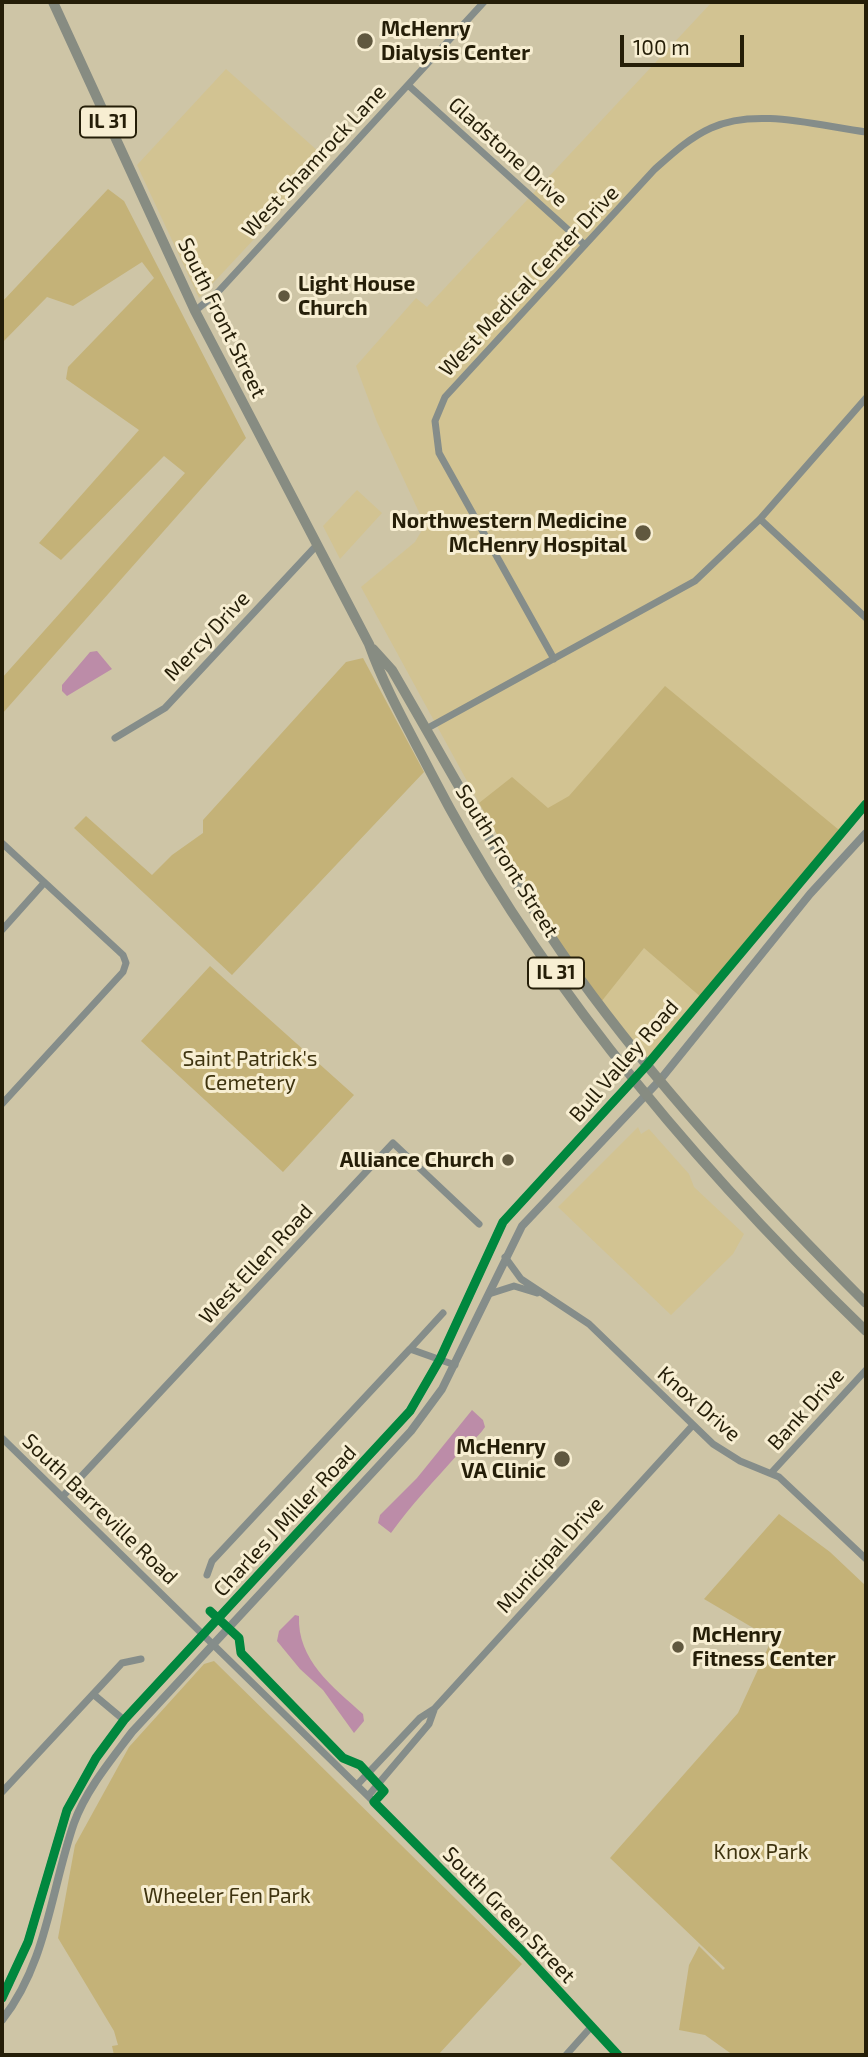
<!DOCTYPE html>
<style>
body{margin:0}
#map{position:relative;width:868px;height:2057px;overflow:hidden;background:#cec5a6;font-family:"Exo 2",sans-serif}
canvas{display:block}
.frame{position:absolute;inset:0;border:4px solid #251e08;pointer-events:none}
.scale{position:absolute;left:620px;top:35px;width:124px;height:32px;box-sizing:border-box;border:4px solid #251e08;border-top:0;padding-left:9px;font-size:21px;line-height:24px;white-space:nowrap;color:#251e08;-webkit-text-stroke:5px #f7eed2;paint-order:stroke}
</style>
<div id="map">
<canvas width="868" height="2057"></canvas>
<div class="frame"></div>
<div class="scale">100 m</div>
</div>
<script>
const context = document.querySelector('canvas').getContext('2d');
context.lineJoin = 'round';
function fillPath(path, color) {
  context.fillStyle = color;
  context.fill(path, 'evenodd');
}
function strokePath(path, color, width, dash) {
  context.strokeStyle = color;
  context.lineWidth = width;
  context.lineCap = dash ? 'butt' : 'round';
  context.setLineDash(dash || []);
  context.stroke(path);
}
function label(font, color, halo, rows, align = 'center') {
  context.font = font + ' "Exo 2",sans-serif';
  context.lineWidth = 6;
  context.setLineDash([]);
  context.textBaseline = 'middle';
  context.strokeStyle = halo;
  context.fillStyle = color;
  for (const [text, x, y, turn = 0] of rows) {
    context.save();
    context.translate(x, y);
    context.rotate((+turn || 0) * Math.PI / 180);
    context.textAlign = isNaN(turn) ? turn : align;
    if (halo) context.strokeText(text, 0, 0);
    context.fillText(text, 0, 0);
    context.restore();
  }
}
fillPath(new Path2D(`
 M 712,2 L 866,2 L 866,799 L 702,998 L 645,1062 L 567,957 L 479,803 L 361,587 L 415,542 L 425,525 L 377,422 L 356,366 L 416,298 L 427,307 Z
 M 226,69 L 328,160 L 199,298 L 137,165 Z
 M 357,490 L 382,513 L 340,559 L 323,526 Z
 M 638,1127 L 641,1134 L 649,1129 L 689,1174 L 694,1187 L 744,1234 L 733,1254 L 671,1315 L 558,1207 Z`), '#d2c392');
fillPath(new Path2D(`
 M 108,189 L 124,201 L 246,438 L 2,714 L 2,678 L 185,473 L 164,456 L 61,560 L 39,543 L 139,430 L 66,379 L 68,367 L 154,278 L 142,262 L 73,306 L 47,297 L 2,343 L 2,302 Z
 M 363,658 L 424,772 L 232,975 L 74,828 L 86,816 L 152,875 L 172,855 L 203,833 L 203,820 L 346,662 Z
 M 665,686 L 839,830 L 702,998 L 644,948 L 601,1002 L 567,957 L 479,803 L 512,777 L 548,808 L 569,796 Z
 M 210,966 L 354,1095 L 283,1172 L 141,1041 Z
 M 779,1514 L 830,1552 L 866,1586 L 866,2055 L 733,2055 L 705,2035 L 679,2030 L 689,1965 L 699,1946 L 723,1970 L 725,1968 L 610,1858 L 738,1713 L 772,1639 L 704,1599 Z
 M 214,1661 L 522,1964 L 438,2055 L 114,2055 L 112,2046 L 118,2045 L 114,2031 L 58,1938 L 75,1845 L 129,1747 L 204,1664 Z`), '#c4b278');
fillPath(new Path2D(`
 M 97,651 L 112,669 L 67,696 L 62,691 L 62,685 L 90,652 Z
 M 472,1410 L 483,1420 L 485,1427 C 477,1439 467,1444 458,1454 C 435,1480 411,1505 391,1533 L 378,1523 L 380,1515 L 417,1478 Z
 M 295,1615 L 299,1616 C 297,1660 333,1687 363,1714 L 364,1721 L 354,1733 L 323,1690 L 300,1669 L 277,1641 L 279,1631 Z`), '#bc8ca8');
strokePath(new Path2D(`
 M 408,85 L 585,245
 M 195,311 L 218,292 L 484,2
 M 760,519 L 866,618
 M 554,659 L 439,453 L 435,421 L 445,397 L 654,170 C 672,154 689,138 711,128 C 756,107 819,126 866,132
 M 426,729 L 695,581 L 760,519 L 866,398
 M 115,738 L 165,708 L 316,546
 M 2,843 L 123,955 L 126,963 L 123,972 L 2,1104
 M 2,930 L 44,883
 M 505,1257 L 521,1279 L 589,1324 L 713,1444 L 740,1461 L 779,1477 L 866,1559
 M 489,1294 L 514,1286 L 537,1293
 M 410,1349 L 443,1313
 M 2,1438 L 374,1802 L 522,1951 L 618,2055
 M 772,1472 L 866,1370
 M 63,1496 L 393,1143 L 479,1224
 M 207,1575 L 212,1561 L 410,1349 L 455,1365
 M 93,1694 L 124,1720
 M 357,1785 L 420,1718 L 434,1709 L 693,1425
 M 2,1792 L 122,1663 L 141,1659
 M 368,1796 L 429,1724 L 434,1710
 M 566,2055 L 591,2027`), '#858d8a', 7);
strokePath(new Path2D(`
 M 2,1998 L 28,1942 L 67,1810 L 96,1758 L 124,1720 L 410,1411 L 440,1359 L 503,1222 L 647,1065 L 866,804
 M 2,2020 C 47,1963 51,1889 74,1823 C 86,1790 111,1760 132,1732 L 411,1431 L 442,1389 L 522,1226 L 660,1080 L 810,894 L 866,833`), '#858d8a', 8);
strokePath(new Path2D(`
 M 53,2 L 195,311 L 369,644 C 385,689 409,730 431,773 C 538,981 698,1169 866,1331
 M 373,649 L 392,670 C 456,780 516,893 592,995 C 674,1105 769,1206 866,1303`), '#878c82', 10);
strokePath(new Path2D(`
 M 210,1611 L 239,1638 L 241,1653 L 343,1758 L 360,1765 L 384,1791 L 374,1802 L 522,1951 L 618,2055
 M 2,1998 L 28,1942 L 67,1810 L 96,1758 L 124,1720 L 410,1411 L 440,1359 L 503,1222 L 647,1065 L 866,804`), '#00873e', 9);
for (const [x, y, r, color] of [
 [365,41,9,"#60583f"],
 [284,296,7,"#60583f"],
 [643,533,9,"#60583f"],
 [508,1160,7,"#60583f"],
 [562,1459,9,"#60583f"],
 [678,1647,7,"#60583f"]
]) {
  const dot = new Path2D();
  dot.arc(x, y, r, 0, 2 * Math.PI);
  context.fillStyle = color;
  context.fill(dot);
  strokePath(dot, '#f7eed2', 2.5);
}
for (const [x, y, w] of [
 [108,122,56],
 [556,973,56]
]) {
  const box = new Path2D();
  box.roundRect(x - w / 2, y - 15.5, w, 31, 5);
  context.fillStyle = '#f7eed2';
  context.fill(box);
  strokePath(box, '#251e08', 2);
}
label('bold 19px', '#251e08', null, [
 ["IL 31",108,122],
 ["IL 31",556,973]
]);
label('bold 21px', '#251e08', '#f7eed2', [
 ["McHenry",381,29],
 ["Dialysis Center",381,53],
 ["Light House",298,284],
 ["Church",298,308],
 ["Northwestern Medicine",627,521,"right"],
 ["McHenry Hospital",627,545,"right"],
 ["Alliance Church",494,1160,"right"],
 ["McHenry",546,1447,"right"],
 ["VA Clinic",546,1471,"right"],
 ["McHenry",692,1635],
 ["Fitness Center",692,1659]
], 'left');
label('21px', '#251e08', '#f7eed2', [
 ["Gladstone Drive",508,152,42],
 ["West Shamrock Lane",314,161,-47],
 ["West Medical Center Drive",529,281,-47],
 ["South Front Street",222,318,64],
 ["Mercy Drive",207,636,-47],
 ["South Front Street",507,861,58],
 ["Bull Valley Road",624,1061,-49],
 ["West Ellen Road",256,1264,-47],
 ["Knox Drive",699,1404,41],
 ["Bank Drive",806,1409,-48],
 ["South Barreville Road",100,1509,44],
 ["Charles J Miller Road",285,1521,-47],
 ["Municipal Drive",550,1555,-48],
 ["South Green Street",509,1915,46]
]);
label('21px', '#3e330f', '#f7eed2', [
 ["Saint Patrick's",250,1059],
 ["Cemetery",250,1083],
 ["Knox Park",761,1852],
 ["Wheeler Fen Park",227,1896]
]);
</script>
